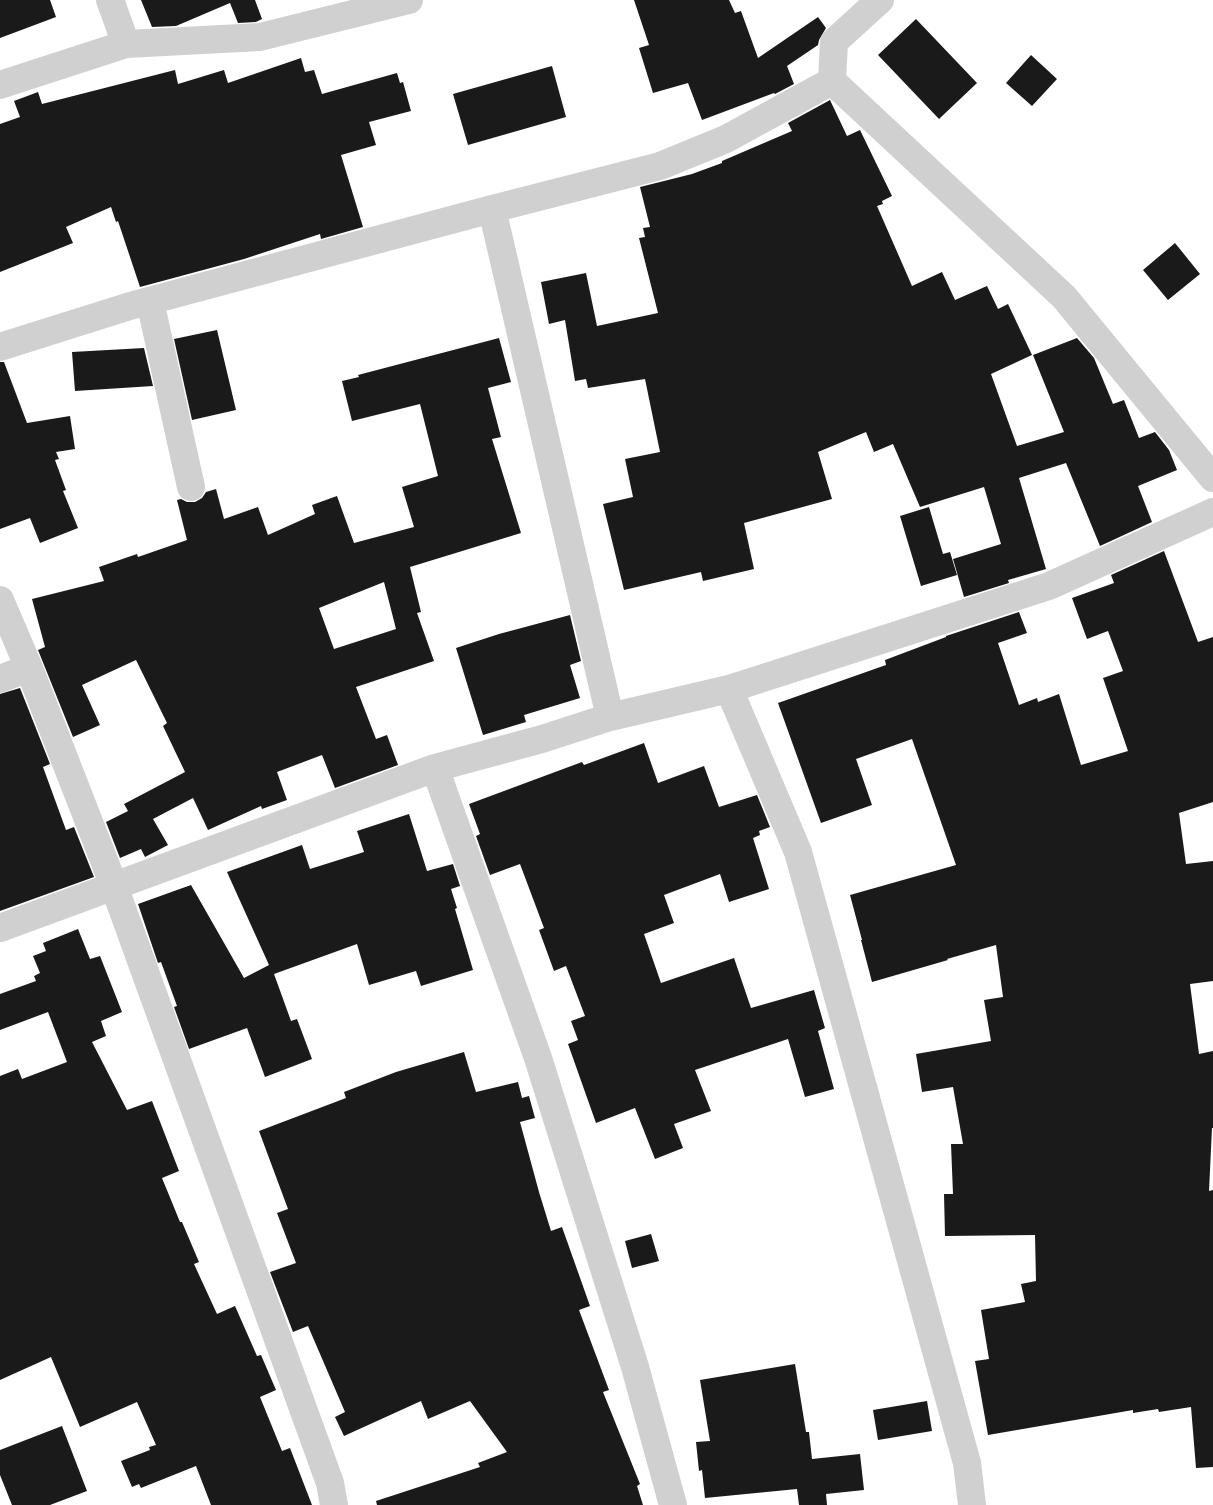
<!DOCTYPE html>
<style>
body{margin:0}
canvas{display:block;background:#fff}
</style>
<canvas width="1213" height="1505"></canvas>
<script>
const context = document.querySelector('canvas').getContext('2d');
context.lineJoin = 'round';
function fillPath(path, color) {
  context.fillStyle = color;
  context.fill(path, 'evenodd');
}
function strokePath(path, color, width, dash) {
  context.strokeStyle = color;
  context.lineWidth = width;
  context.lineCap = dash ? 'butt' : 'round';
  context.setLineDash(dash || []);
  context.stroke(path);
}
fillPath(new Path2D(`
 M 0,0 L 50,0 L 56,17 L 0,38 Z
 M 141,0 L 255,0 L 262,19 L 256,22 L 238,23 L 230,3 L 176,26 L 152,27 Z
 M 634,0 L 729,0 L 735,13 L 741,11 L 758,58 L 818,17 L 826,28 L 819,40 L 818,45 L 787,66 L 794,84 L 775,94 L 774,93 L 702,120 L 688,83 L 653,93 L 639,48 L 649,45 Z
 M 916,19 L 977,83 L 939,119 L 878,55 Z
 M 1031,55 L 1057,79 L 1032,106 L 1006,83 Z
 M 301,58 L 305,72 L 314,70 L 322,94 L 397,73 L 400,83 L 403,82 L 411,111 L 369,122 L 376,145 L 341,155 L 363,227 L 321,239 L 320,234 L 244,259 L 140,287 L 118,221 L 116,222 L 111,207 L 66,227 L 73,243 L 0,272 L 0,124 L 20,117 L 14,101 L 38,92 L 42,104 L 175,70 L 178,84 L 224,70 L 228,83 Z
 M 552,66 L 566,117 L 468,145 L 453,94 Z
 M 830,100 L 847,136 L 860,130 L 892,196 L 882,201 L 883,204 L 877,206 L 912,286 L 942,272 L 955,300 L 987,286 L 998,309 L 1008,304 L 1032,355 L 991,374 L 1017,446 L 1064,432 L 1033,355 L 1077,338 L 1094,358 L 1113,404 L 1124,400 L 1139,438 L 1155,432 L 1169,450 L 1177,470 L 1138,486 L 1152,522 L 1100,546 L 1066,463 L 1019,478 L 1046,569 L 1008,580 L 1009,583 L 964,597 L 953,559 L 1001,544 L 984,487 L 920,507 L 893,444 L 874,452 L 866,432 L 818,452 L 832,499 L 744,523 L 754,569 L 703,581 L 701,572 L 624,590 L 603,504 L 633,497 L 625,459 L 660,452 L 645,379 L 588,388 L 586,379 L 575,381 L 565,320 L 549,324 L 541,282 L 586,273 L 597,326 L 658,313 L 639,238 L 645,237 L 643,228 L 650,227 L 640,187 L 692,174 L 722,163 L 722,161 L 792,131 L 788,123 Z
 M 1175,243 L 1200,274 L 1168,300 L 1143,270 Z
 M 217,330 L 236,410 L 192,420 L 174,339 Z
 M 499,338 L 511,382 L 488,388 L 501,437 L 492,439 L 521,533 L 410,567 L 421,612 L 417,613 L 434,661 L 356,687 L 376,739 L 387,735 L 398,765 L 335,788 L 322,755 L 277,772 L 287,800 L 262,809 L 261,806 L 208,830 L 193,798 L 153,819 L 168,845 L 145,857 L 141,849 L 120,858 L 106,822 L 128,811 L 124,804 L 185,772 L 163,726 L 167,723 L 136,660 L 82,685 L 100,725 L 73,737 L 38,650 L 45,647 L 32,599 L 104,581 L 99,567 L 137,554 L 138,557 L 187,540 L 177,500 L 181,499 L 187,502 L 195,502 L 202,498 L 206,492 L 216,489 L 224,519 L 258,507 L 268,535 L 315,514 L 312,505 L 337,496 L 354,543 L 414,527 L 402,487 L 438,476 L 420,404 L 352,421 L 342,381 L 359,377 L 358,375 ZM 384,582 L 396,629 L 334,649 L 319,608 Z
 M 144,348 L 153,386 L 75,391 L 72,352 Z
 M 0,362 L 4,362 L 27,423 L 70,416 L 75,449 L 56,452 L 59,459 L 55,460 L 66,490 L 63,491 L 78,528 L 40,543 L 30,518 L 0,529 Z
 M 929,507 L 943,554 L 950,552 L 957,575 L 921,586 L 900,516 Z
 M 1164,551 L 1198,642 L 1213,637 L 1213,802 L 1179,813 L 1186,864 L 1213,861 L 1213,981 L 1190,984 L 1199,1054 L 1213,1051 L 1213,1128 L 1212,1128 L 1209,1191 L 1213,1190 L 1213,1467 L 1196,1468 L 1191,1407 L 1159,1412 L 1158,1409 L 1133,1413 L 1133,1410 L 988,1435 L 975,1361 L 989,1359 L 981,1310 L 1025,1302 L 1021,1284 L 1036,1281 L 1035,1235 L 945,1236 L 944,1194 L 953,1194 L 951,1144 L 963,1144 L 953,1087 L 922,1092 L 916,1054 L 991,1041 L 984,1000 L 1003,997 L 996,945 L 947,959 L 948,960 L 872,982 L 861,940 L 862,940 L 850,895 L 956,865 L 912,739 L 856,759 L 872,805 L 821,823 L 778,703 L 886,665 L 885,660 L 946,637 L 946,636 L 1019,612 L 1027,633 L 998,643 L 1019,705 L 1037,698 L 1038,702 L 1059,694 L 1081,765 L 1128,751 L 1103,678 L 1123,671 L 1108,631 L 1087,639 L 1072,598 L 1114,583 L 1111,575 Z
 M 570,615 L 581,661 L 570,665 L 580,698 L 524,715 L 526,722 L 483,735 L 456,648 L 499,634 Z
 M 20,688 L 50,764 L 43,767 L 66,830 L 74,827 L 94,877 L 0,911 L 0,694 Z
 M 644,743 L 658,783 L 704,766 L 719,807 L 757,795 L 770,827 L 759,831 L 760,835 L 753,838 L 769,889 L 729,902 L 720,874 L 664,895 L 674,923 L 644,934 L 661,983 L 734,958 L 751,1008 L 814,990 L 825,1028 L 818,1031 L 834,1089 L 805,1097 L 788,1039 L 695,1070 L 711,1111 L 674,1124 L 683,1148 L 655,1159 L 635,1108 L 596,1123 L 568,1044 L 578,1040 L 571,1021 L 585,1016 L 566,966 L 554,971 L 539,930 L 544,928 L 520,864 L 490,875 L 476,836 L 480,834 L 469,804 L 582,762 L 584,765 Z
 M 409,814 L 427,871 L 453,864 L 460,886 L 451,889 L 457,908 L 455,909 L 473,970 L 421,986 L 416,971 L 369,985 L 357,944 L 274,974 L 291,1021 L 297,1019 L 312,1059 L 265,1077 L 247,1028 L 189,1049 L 174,1007 L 177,1006 L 161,962 L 158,963 L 138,904 L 191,885 L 244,978 L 269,965 L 227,872 L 302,845 L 310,869 L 364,852 L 357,831 Z
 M 78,929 L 90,959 L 100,956 L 122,1012 L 101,1021 L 106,1036 L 92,1042 L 127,1110 L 152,1101 L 179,1171 L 162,1178 L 180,1222 L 182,1222 L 199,1262 L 194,1264 L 217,1314 L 235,1306 L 257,1356 L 261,1355 L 276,1390 L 260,1397 L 282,1451 L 290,1448 L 312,1505 L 211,1505 L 196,1466 L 141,1488 L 139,1484 L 132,1487 L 121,1461 L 150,1450 L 149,1447 L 156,1445 L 137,1402 L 80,1427 L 51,1357 L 0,1380 L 0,1076 L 18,1069 L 22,1079 L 67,1062 L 48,1012 L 0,1030 L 0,994 L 36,981 L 34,976 L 40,973 L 33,956 L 46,951 L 43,943 Z
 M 464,1052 L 476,1092 L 518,1082 L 522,1098 L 529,1096 L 535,1118 L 520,1122 L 539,1192 L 551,1231 L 562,1227 L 590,1306 L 579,1310 L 609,1390 L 603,1392 L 640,1484 L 637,1486 L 643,1505 L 377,1505 L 376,1501 L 480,1467 L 478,1463 L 507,1452 L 470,1401 L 428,1419 L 421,1401 L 344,1436 L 335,1417 L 345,1412 L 308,1326 L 293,1332 L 270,1272 L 296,1263 L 277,1213 L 288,1209 L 259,1131 L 346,1098 L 344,1092 L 396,1072 Z
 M 651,1234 L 659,1261 L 632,1268 L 625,1241 Z
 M 795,1364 L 806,1432 L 809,1432 L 812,1459 L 860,1454 L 864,1490 L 826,1494 L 827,1505 L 799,1505 L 797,1489 L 705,1498 L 702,1470 L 699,1471 L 696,1442 L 710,1441 L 700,1380 Z
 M 927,1401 L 932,1431 L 878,1440 L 873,1410 Z
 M 62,1426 L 87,1491 L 50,1505 L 12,1505 L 0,1475 L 0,1450 Z`), '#1a1a1a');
strokePath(new Path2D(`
 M 110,0 L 126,44
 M 880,0 L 834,42 L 832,81 L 1064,297 L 1213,478
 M 0,85 L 126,44 L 260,37 L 409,0
 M 492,209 L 660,166 L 726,139 L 832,81
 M 150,301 L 191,487
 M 0,347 L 130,306 L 492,209 L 610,717
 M 0,600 L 29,668 L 114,886 L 330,1483 L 334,1505
 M 0,679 L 29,668
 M 729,689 L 798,852 L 967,1463 L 972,1505
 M 435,768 L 538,1058 L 635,1367 L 673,1505
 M 0,928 L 435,768 L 542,739 L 610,717 L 729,689 L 1049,586 L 1213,512`), '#d0d0d0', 28);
</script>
